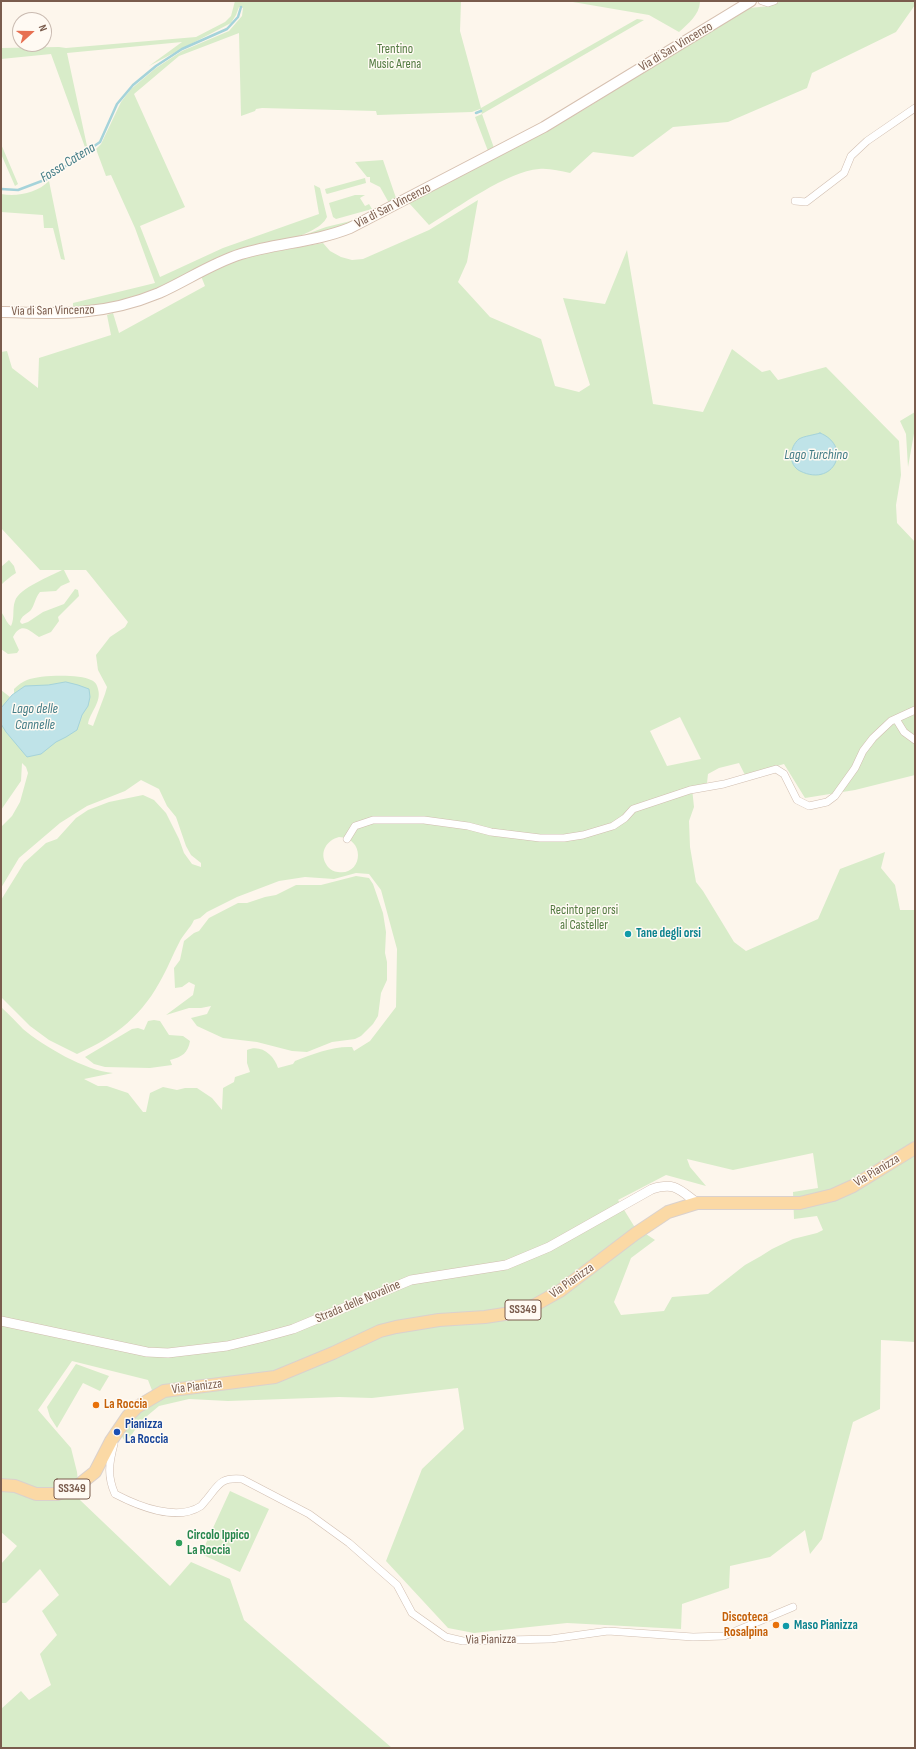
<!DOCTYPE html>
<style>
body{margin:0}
#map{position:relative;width:916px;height:1749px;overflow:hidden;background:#fdf6ec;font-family:"Sofia Sans Condensed",sans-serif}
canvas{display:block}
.frame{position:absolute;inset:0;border:2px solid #7a5c4d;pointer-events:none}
.north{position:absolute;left:12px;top:12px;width:40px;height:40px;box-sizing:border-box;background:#fffaf3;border:1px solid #cabbb1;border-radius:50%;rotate:69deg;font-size:11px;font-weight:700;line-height:16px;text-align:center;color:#7a5c4d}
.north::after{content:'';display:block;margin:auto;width:14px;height:18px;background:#e76f51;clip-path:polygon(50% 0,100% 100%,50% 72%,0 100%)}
</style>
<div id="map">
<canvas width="916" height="1749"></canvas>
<div class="frame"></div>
<div class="north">N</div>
</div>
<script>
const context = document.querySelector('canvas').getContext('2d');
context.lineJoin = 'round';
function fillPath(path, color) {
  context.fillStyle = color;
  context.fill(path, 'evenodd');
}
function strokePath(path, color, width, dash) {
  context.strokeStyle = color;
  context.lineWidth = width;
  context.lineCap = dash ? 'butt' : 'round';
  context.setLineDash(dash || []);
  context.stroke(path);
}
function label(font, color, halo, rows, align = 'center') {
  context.font = font + ' "Sofia Sans Condensed",sans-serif';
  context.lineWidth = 3;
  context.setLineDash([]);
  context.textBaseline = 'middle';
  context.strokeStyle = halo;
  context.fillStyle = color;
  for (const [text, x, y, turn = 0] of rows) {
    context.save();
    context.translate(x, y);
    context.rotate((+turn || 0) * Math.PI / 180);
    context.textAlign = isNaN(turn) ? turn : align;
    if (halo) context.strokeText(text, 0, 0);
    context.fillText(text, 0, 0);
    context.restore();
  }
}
fillPath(new Path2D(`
 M 235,1 L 461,1 L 460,31 L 481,108 L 637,19 L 644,20 L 482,114 L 494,148 L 488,151 L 475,117 L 482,114 L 480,109 L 472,112 L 377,115 L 376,111 L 262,108 L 256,109 L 255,111 L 241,116 L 239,33 L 179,56 L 134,94 L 185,207 L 140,226 L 160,277 L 223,248 L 319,214 L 314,185 L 320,188 L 327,217 C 316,240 249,247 225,256 C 204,264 184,276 164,285 C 136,298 104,307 73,308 L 73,303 L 155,283 L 135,228 L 111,175 L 106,176 L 96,149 L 101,144 L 121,102 L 131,89 L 156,68 L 182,51 L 229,31 L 242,16 L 243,8 L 239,7 L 236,15 L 231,23 L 149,66 L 182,42 L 67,53 L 87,146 L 86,150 L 51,54 L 1,59 L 1,48 L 59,47 L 66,48 L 196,37 L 225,22 L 231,16 Z
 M 567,1 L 700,1 L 700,2 C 699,15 689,23 679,32 L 649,15 Z
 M 781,1 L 915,1 L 915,5 L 896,32 L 812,73 L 807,88 L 728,122 L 673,127 L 633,157 L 593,152 L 570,173 C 560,171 549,168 539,169 C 508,171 457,208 429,225 L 409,203 L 585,109 L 694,40 L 749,8 L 770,6 Z
 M 1,144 L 18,184 L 15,186 L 1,154 Z
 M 383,160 L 396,198 L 389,203 L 380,187 L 370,182 L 370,177 L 367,177 L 355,162 Z
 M 365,178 L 366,183 L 327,194 L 326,193 L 325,189 Z
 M 49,181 L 65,260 L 61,259 L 53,228 L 44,228 L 43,215 L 1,212 L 1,194 C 17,197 37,193 49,181 Z
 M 355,195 L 365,195 L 360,198 L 365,206 L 369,204 L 372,209 L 336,219 L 333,217 L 329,203 Z
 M 478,200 L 467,262 L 458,282 L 490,317 L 541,339 L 555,386 L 579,392 L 590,385 L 563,298 L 605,304 L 627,250 L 653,404 L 703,412 L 732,349 L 762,372 L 770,370 L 778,380 L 826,367 L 899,441 L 901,475 L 896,505 L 897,523 L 915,542 L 915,775 L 855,790 L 805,798 L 784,764 L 745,775 L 739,763 L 719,768 L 708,774 L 707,783 L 692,788 L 694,807 L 689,821 L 690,847 L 696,882 L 703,891 L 734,942 L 746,951 L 818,919 L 840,869 L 885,852 L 881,868 L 895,885 L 900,910 L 915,910 L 915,1342 L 881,1340 L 880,1409 L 853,1422 L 822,1539 L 810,1554 L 805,1530 L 770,1557 L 730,1566 L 729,1588 L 682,1604 L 681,1629 L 567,1623 L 474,1633 L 448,1628 L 386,1561 L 422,1469 L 464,1429 L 458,1388 L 372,1398 L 339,1397 L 228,1401 L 189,1399 L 159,1406 L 141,1421 L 126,1443 L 121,1435 L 131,1418 L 155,1398 L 148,1380 L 72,1361 L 38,1410 L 71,1448 L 77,1472 L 80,1500 L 170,1586 L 191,1562 L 230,1579 L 244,1620 L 392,1748 L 1,1748 L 1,1709 L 21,1691 L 29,1700 L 51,1685 L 40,1654 L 57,1635 L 42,1611 L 59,1595 L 40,1569 L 6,1603 L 1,1603 L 1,1564 L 17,1546 L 1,1532 L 1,1007 C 9,1014 16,1022 23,1029 C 43,1046 86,1071 113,1073 L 84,1079 L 98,1086 L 107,1086 L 128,1093 L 143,1112 L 146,1112 L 150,1093 L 163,1087 L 177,1090 L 185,1088 L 197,1088 L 212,1098 L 222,1110 L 223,1088 L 234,1082 L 235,1077 L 250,1072 L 247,1063 L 247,1050 C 261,1044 274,1055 278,1068 L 293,1064 L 295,1061 C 313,1054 333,1046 352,1047 L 354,1051 L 370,1041 L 396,1007 L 397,949 L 381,890 L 369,874 L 356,873 L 334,879 L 305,877 L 279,881 L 237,897 L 207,912 L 200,918 L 194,920 C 190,929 183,934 179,943 C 173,954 169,965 163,976 C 143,1015 117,1036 77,1054 L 49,1040 L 30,1026 L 2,998 L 1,995 L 1,900 L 24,863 L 46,843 L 57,839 L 76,818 L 88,810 L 109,802 L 143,795 L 154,800 L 166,813 L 179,839 L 184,853 L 192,864 L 201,867 L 201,863 L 191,855 L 186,846 L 176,817 L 167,806 L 159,789 L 141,780 L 125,791 L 87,806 L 60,823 L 19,858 L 1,888 L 1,827 L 12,816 L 20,802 L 28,773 L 26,767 L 22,763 L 21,781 L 1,810 L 1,690 L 10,697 L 3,714 L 14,693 L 14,689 C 18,685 22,682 27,680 C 40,675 79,674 91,680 C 96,682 97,685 98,689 C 102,702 90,712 88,724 L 93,726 L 105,694 L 107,687 L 98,670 L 96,655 L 110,637 L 125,627 L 128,622 L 86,570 L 64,570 L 70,582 L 61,586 L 56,591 L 40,592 C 35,598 35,604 31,610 C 27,614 21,616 20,622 L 22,624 L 28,622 L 43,612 L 64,604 L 75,589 L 78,590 L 79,596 L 58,617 L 59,621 L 51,632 L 39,637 C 29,631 22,621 13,637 L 19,650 L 17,653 L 8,654 L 1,649 L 1,612 C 5,616 6,623 11,626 C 15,618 12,609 15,601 C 19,588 51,576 62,570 L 40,570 L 1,528 L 1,352 L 7,351 L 12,368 L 38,388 L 39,358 L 111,335 L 107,315 L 113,313 L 119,333 L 205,286 L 201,276 L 242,257 L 323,243 L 330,251 L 341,257 L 352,260 L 363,259 L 429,230 ZM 680,717 L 701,759 L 667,766 L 650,731 ZM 339,837 C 366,838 363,876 338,872 C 333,872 328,868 326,864 C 319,852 327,840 339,837 ZM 813,1153 L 818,1188 L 793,1192 L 794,1219 L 817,1216 L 823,1230 L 817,1233 L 793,1239 L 772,1249 L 761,1256 L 745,1265 L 708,1294 L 672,1297 L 664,1311 L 621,1315 L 614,1302 L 631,1258 L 655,1240 L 634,1226 L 618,1200 L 666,1175 L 706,1186 L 690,1167 L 687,1159 L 733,1170 Z
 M 355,220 L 340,227 L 306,236 L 307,234 L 326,227 Z
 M 915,412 L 915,428 L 908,467 L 906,434 L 900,421 Z
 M 9,560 L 14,566 L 16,573 C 10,577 6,580 1,585 L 1,567 Z
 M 356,876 L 369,878 L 373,884 L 383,913 L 386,932 L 385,953 L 387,962 L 387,980 L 381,993 L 378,1016 L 373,1024 L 361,1036 L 355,1039 L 332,1042 L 307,1052 L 292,1051 L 257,1042 L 223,1038 L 197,1026 L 191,1018 L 207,1014 L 211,1006 L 201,1008 L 189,1008 L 166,1015 L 193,995 L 195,985 L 189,982 L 182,987 L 175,988 L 174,968 L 180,960 L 184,941 L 194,933 L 199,931 L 209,918 L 238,903 L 247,903 L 265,897 L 276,895 L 296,885 L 321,885 Z
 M 154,1020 L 160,1021 L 169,1035 L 183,1036 L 190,1041 C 188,1053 182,1057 170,1060 L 172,1065 L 150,1068 L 105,1067 L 94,1064 L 85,1057 L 132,1029 L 138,1028 L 144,1030 L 148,1021 Z
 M 76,1364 L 109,1376 L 100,1391 L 83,1383 L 57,1428 L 50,1417 L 47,1407 Z
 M 230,1491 L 269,1509 L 240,1572 L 201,1554 Z`), '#d8ecc9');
const water = new Path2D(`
 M 820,433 C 853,446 834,488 800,471 C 788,465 789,447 799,439 C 804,436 814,435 820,433 Z
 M 66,682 L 78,685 L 89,689 L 90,697 L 88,706 L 82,715 L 77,730 L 66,737 L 56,742 L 41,754 L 27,757 L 6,732 L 1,724 L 1,708 L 12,695 L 25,686 L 48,685 Z`);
fillPath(water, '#bfe3e8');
strokePath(water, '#a5d3da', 1);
strokePath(new Path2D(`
 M 476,113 L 481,111
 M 1,189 L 18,190 L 47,179 L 100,142 L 117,104 L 133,85 L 156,66 L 182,49 L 227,29 L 238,17 L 241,7`), '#a5d3da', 2.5);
const minor = new Path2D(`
 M 762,1 L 768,3 L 774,1
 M 795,201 L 806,202 L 844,173 L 851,156 L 867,141 L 915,108
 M 896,719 L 904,732 L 915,740
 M 347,839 L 355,826 L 373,820 L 424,820 L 468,826 L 491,832 L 540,838 L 564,838 L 583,835 L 613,826 L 625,818 L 633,809 L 690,790 L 724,784 L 776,769 L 784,774 L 797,800 L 809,806 L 827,802 L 835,796 L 855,768 L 863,751 L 873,738 L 891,721 L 915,710
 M 114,1444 C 109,1463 107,1476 115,1494 C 138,1506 177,1522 201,1506 C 203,1504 205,1501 207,1499 C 219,1484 221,1477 242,1479 L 309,1514 L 349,1543 L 397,1585 L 412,1613 L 446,1637 L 463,1641 L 551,1639 L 608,1631 L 693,1637 L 724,1636 L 793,1607`);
const tertiary = new Path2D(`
 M 1,1321 L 147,1352 L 168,1353 L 227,1346 L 260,1338 L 293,1329 L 411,1280 L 506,1265 L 549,1247 L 652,1189 C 675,1182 679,1189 697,1203`);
const secondary = new Path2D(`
 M 1,312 C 59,314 104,316 159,293 C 186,281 212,263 241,254 C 277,243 315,242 350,228 L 544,127 L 751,1`);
const primary = new Path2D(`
 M 1,1485 L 15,1486 L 36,1494 L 57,1494 L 75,1488 L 95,1472 L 111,1441 L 128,1416 L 137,1407 L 164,1391 L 275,1377 L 333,1353 L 380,1331 L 396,1327 L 439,1320 L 485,1317 L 511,1313 L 533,1306 L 560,1291 L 635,1234 L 668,1212 L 697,1203 L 800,1203 L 833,1195 L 853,1186 L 915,1148`);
strokePath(minor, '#d1beb0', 8);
strokePath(tertiary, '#d1beb0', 10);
strokePath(secondary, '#d6c0b0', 12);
strokePath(primary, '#dad1cd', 14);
strokePath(minor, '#fff', 7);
strokePath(tertiary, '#fff', 9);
strokePath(secondary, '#fff', 10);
strokePath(primary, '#fbd9a5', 12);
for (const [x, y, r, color] of [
 [628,934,4,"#0f9aa8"],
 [96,1405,4,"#e8710a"],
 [117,1432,4,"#1a4fb4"],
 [179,1543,4,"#2e9e5b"],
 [776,1625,4,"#e8710a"],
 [786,1626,4,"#0f9aa8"]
]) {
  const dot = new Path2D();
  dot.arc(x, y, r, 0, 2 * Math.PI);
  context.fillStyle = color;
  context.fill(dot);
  strokePath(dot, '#fffaf3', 1.5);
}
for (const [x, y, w] of [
 [523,1310,36],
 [72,1489,36]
]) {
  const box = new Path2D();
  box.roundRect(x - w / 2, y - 10, w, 20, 3);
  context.fillStyle = '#fffaf3';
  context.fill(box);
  strokePath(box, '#7a5c4d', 1);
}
label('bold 12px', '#7a5c4d', null, [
 ["SS349",523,1310],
 ["SS349",72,1489]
]);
label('13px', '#7a5c4d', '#fffaf3', [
 ["Via di San Vincenzo",676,47,-31],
 ["Via di San Vincenzo",393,206,-27],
 ["Via di San Vincenzo",53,311,-1],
 ["Via Pianizza",877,1171,-31],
 ["Via Pianizza",572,1281,-35],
 ["Strada delle Novaline",358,1302,-23],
 ["Via Pianizza",197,1387,-7],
 ["Via Pianizza",491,1640,-1]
]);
label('13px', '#537a41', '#fffaf3', [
 ["Trentino",395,50],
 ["Music Arena",395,65],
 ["Recinto per orsi",584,911],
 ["al Casteller",584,926]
]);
label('bold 13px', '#0d838f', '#fffaf3', [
 ["Tane degli orsi",636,934],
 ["Maso Pianizza",794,1626]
], 'left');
label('bold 13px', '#c56008', '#fffaf3', [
 ["La Roccia",104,1405],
 ["Discoteca",768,1618,"right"],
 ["Rosalpina",768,1633,"right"]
], 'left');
label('bold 13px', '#164399', '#fffaf3', [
 ["Pianizza",125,1425],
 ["La Roccia",125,1440]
], 'left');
label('bold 13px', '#27864d', '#fffaf3', [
 ["Circolo Ippico",187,1536],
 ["La Roccia",187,1551]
], 'left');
label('italic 14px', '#437c86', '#fffaf3', [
 ["Fossa Catena",68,163,-32],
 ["Lago Turchino",816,455],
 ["Lago delle",35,709],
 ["Cannelle",35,725]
]);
</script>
